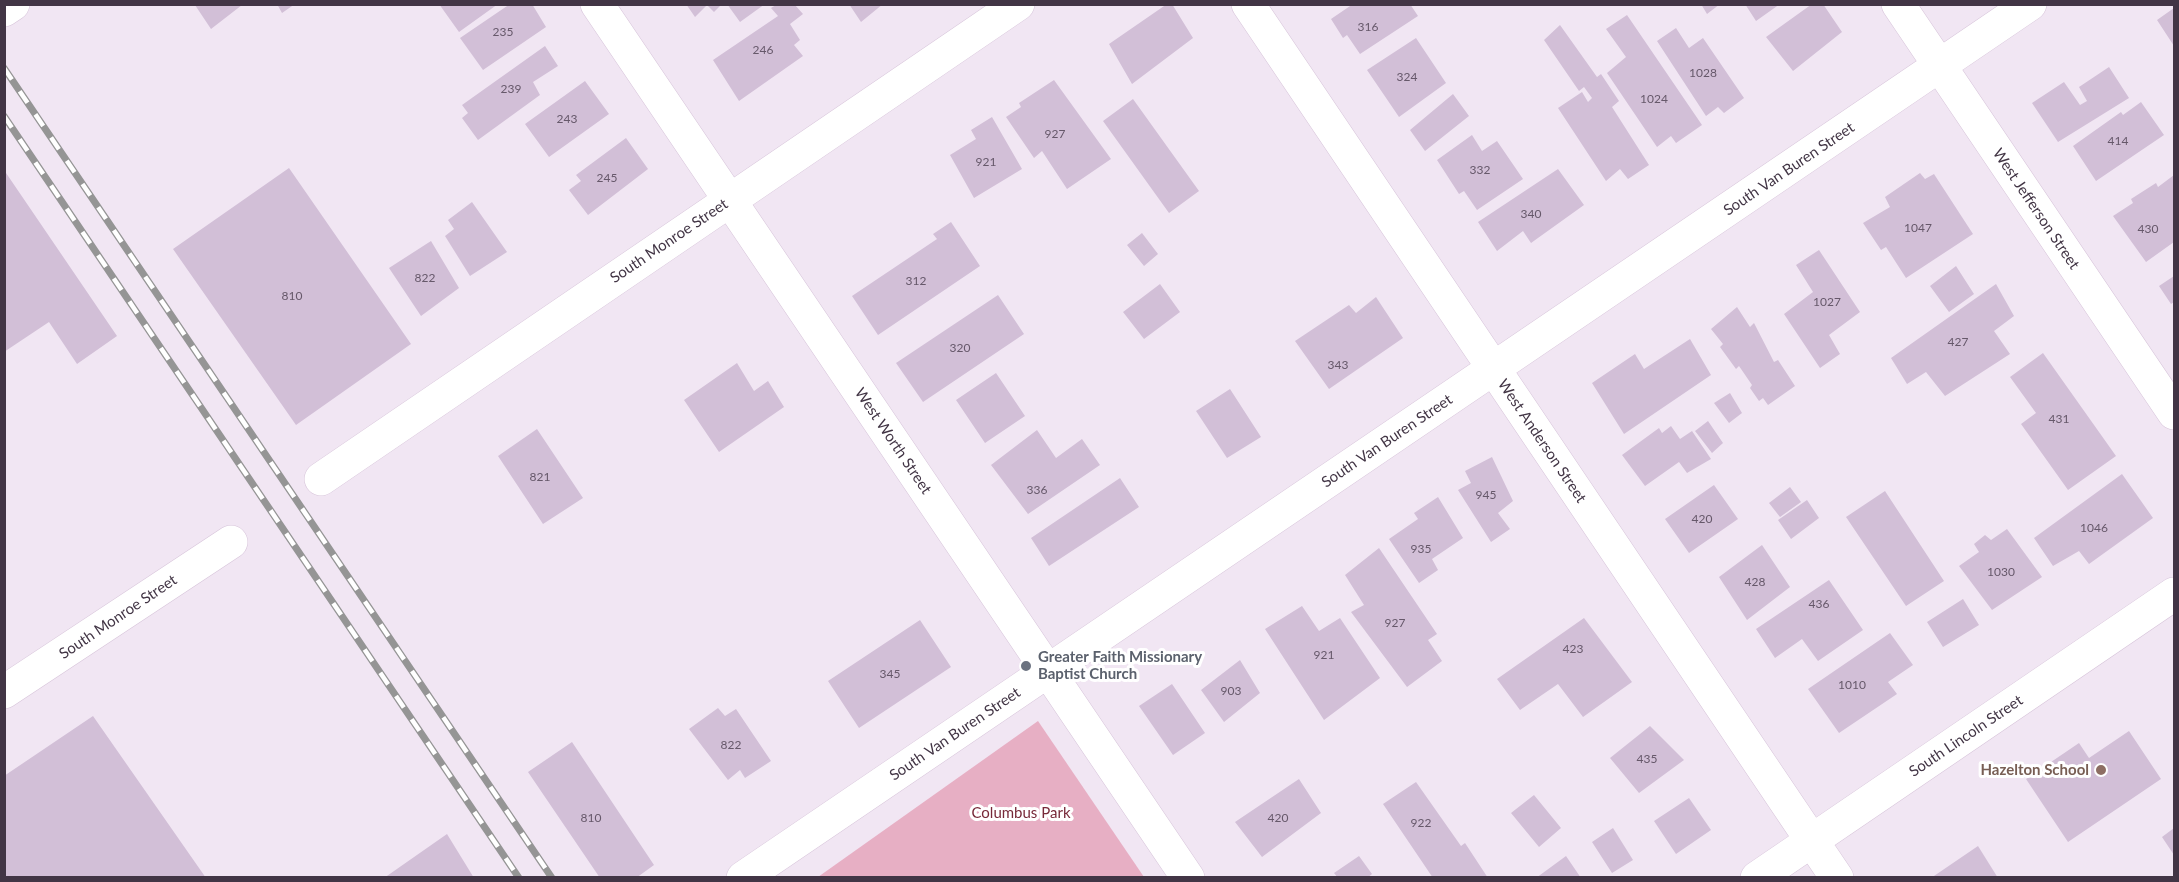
<!DOCTYPE html>
<style>
body{margin:0}
#map{position:relative;width:2179px;height:882px;overflow:hidden;background:#f1e6f3;font-family:Lato,sans-serif}
canvas{display:block}
.frame{position:absolute;inset:0;border:6px solid #423545;pointer-events:none}
</style>
<div id="map">
<canvas width="2179" height="882"></canvas>
<div class="frame"></div>
</div>
<script>
const context = document.querySelector('canvas').getContext('2d');
context.lineJoin = 'round';
function fillPath(path, color) {
  context.fillStyle = color;
  context.fill(path, 'evenodd');
}
function strokePath(path, color, width, dash) {
  context.strokeStyle = color;
  context.lineWidth = width;
  context.lineCap = dash ? 'butt' : 'round';
  context.setLineDash(dash || []);
  context.stroke(path);
}
function label(font, color, halo, rows, align = 'center') {
  context.font = font + ' Lato,sans-serif';
  context.lineWidth = 6;
  context.setLineDash([]);
  context.textBaseline = 'middle';
  context.strokeStyle = halo;
  context.fillStyle = color;
  for (const [text, x, y, turn = 0] of rows) {
    context.save();
    context.translate(x, y);
    context.rotate((+turn || 0) * Math.PI / 180);
    context.textAlign = isNaN(turn) ? turn : align;
    if (halo) context.strokeText(text, 0, 0);
    context.fillText(text, 0, 0);
    context.restore();
  }
}
fillPath(new Path2D(`
 M 1038,721 L 1144,877 L 818,877 Z`), '#e7afc4');
fillPath(new Path2D(`
 M 277,4 L 295,4 L 282,13 Z
 M 439,4 L 498,4 L 459,32 Z
 M 510,4 L 532,4 L 546,27 L 483,70 L 460,38 Z
 M 686,4 L 722,4 L 714,12 L 707,5 L 695,17 Z
 M 727,4 L 765,4 L 740,22 Z
 M 849,4 L 883,4 L 861,22 Z
 M 1167,4 L 1172,4 L 1193,38 L 1132,84 L 1109,44 Z
 M 1353,4 L 1410,4 L 1418,16 L 1360,54 L 1347,35 L 1343,38 L 1331,19 Z
 M 1701,4 L 1720,4 L 1707,14 Z
 M 1745,4 L 1780,4 L 1756,21 Z
 M 1812,4 L 1823,4 L 1842,32 L 1793,71 L 1766,37 Z
 M 195,5 L 242,5 L 211,29 Z
 M 776,5 L 795,5 L 803,14 L 790,24 L 800,40 L 794,45 L 803,56 L 739,101 L 713,60 L 778,16 L 771,8 Z
 M 2174,8 L 2174,46 L 2157,20 Z
 M 1627,15 L 1702,125 L 1676,143 L 1671,136 L 1657,147 L 1607,73 L 1626,57 L 1606,29 Z
 M 1560,25 L 1597,77 L 1601,74 L 1619,101 L 1612,107 L 1649,165 L 1628,179 L 1620,169 L 1606,181 L 1558,108 L 1582,92 L 1588,102 L 1592,98 L 1584,87 L 1579,91 L 1544,40 Z
 M 1676,28 L 1689,48 L 1703,38 L 1744,98 L 1724,113 L 1718,107 L 1706,116 L 1657,41 Z
 M 1416,38 L 1446,83 L 1399,117 L 1367,70 Z
 M 545,46 L 558,66 L 533,82 L 540,95 L 478,140 L 462,118 L 468,113 L 462,105 Z
 M 2109,67 L 2129,98 L 2058,142 L 2032,103 L 2064,82 L 2080,105 L 2087,101 L 2079,87 Z
 M 1054,80 L 1111,159 L 1067,189 L 1042,151 L 1034,158 L 1006,117 L 1021,107 L 1019,103 Z
 M 585,81 L 609,114 L 549,157 L 525,124 Z
 M 1453,94 L 1469,116 L 1425,151 L 1410,130 Z
 M 1133,99 L 1199,191 L 1169,213 L 1103,121 Z
 M 2141,102 L 2164,135 L 2096,181 L 2073,146 L 2121,112 L 2123,115 Z
 M 992,117 L 1022,169 L 974,198 L 950,155 L 976,139 L 971,130 Z
 M 1472,135 L 1482,151 L 1497,141 L 1523,179 L 1477,210 L 1464,191 L 1459,194 L 1437,160 Z
 M 626,138 L 648,169 L 588,215 L 569,190 L 581,181 L 576,175 Z
 M 289,168 L 411,344 L 296,425 L 173,249 Z
 M 1558,169 L 1584,205 L 1531,243 L 1523,231 L 1497,251 L 1478,222 Z
 M 4,170 L 117,336 L 77,364 L 49,322 L 4,352 Z
 M 1920,173 L 1925,179 L 1934,174 L 1973,234 L 1906,278 L 1886,247 L 1881,250 L 1863,223 L 1890,207 L 1885,197 Z
 M 2174,175 L 2174,242 L 2146,262 L 2113,216 L 2133,203 L 2131,199 L 2156,183 L 2158,187 Z
 M 472,202 L 507,252 L 470,276 L 445,236 L 454,229 L 448,220 Z
 M 951,222 L 980,266 L 878,335 L 852,296 L 937,239 L 933,234 Z
 M 1142,233 L 1158,254 L 1144,266 L 1127,245 Z
 M 431,241 L 459,288 L 421,316 L 389,268 Z
 M 1819,250 L 1860,312 L 1829,335 L 1840,354 L 1820,368 L 1784,314 L 1813,292 L 1796,265 Z
 M 1956,266 L 1974,294 L 1949,312 L 1930,286 Z
 M 2174,276 L 2174,302 L 2171,304 L 2159,286 Z
 M 1160,284 L 1180,312 L 1144,339 L 1123,312 Z
 M 1996,284 L 2014,316 L 1994,331 L 2010,354 L 1945,396 L 1926,372 L 1907,384 L 1891,358 Z
 M 998,295 L 1024,334 L 923,402 L 896,363 Z
 M 1376,297 L 1403,338 L 1329,389 L 1295,341 L 1349,305 L 1356,313 Z
 M 1737,307 L 1750,327 L 1754,323 L 1774,362 L 1778,360 L 1795,386 L 1768,405 L 1763,398 L 1759,401 L 1750,388 L 1752,385 L 1739,366 L 1736,369 L 1720,347 L 1723,344 L 1711,329 Z
 M 1690,339 L 1711,375 L 1624,434 L 1592,383 L 1635,354 L 1644,369 Z
 M 2043,353 L 2116,456 L 2068,490 L 2021,424 L 2036,413 L 2010,377 Z
 M 737,363 L 754,391 L 768,381 L 784,407 L 719,452 L 684,400 Z
 M 996,373 L 1025,416 L 985,443 L 956,400 Z
 M 1230,389 L 1261,437 L 1227,458 L 1196,411 Z
 M 1730,393 L 1742,413 L 1729,423 L 1714,403 Z
 M 1708,421 L 1723,443 L 1712,453 L 1695,431 Z
 M 1671,426 L 1680,439 L 1692,431 L 1711,459 L 1687,473 L 1679,462 L 1645,486 L 1622,455 L 1659,428 L 1662,433 Z
 M 537,429 L 583,498 L 543,524 L 498,456 Z
 M 1037,430 L 1056,458 L 1082,439 L 1100,465 L 1028,514 L 991,465 Z
 M 1492,457 L 1513,501 L 1498,513 L 1510,529 L 1491,542 L 1458,490 L 1471,483 L 1465,471 Z
 M 2122,474 L 2153,518 L 2089,564 L 2079,551 L 2053,566 L 2034,538 Z
 M 1120,478 L 1139,507 L 1049,566 L 1031,538 Z
 M 1714,485 L 1738,519 L 1689,553 L 1665,519 Z
 M 1790,487 L 1801,502 L 1780,517 L 1769,503 Z
 M 1885,491 L 1944,581 L 1906,606 L 1846,517 Z
 M 1438,497 L 1463,538 L 1432,559 L 1438,570 L 1419,583 L 1389,539 L 1418,519 L 1414,513 Z
 M 1807,500 L 1819,518 L 1791,539 L 1778,520 Z
 M 2007,529 L 2042,577 L 1992,610 L 1959,566 L 1979,552 L 1974,544 L 1985,535 L 1991,540 Z
 M 1762,545 L 1790,587 L 1747,620 L 1719,577 Z
 M 1379,548 L 1437,634 L 1428,640 L 1442,661 L 1407,687 L 1351,612 L 1364,605 L 1345,575 Z
 M 1829,580 L 1863,630 L 1818,661 L 1802,639 L 1775,658 L 1756,629 Z
 M 1963,599 L 1979,625 L 1943,647 L 1927,622 Z
 M 1302,606 L 1319,631 L 1340,618 L 1380,678 L 1324,720 L 1265,629 Z
 M 1584,618 L 1632,682 L 1583,717 L 1558,684 L 1520,710 L 1497,679 Z
 M 920,620 L 951,667 L 859,728 L 828,681 Z
 M 1890,633 L 1913,665 L 1888,682 L 1897,694 L 1839,733 L 1808,689 Z
 M 1240,660 L 1260,693 L 1224,722 L 1201,690 Z
 M 1172,684 L 1205,733 L 1173,755 L 1139,706 Z
 M 718,708 L 725,716 L 736,709 L 771,761 L 745,778 L 740,770 L 728,780 L 689,729 Z
 M 93,716 L 206,878 L 4,878 L 4,776 Z
 M 1650,726 L 1684,760 L 1639,793 L 1610,758 Z
 M 2129,731 L 2161,779 L 2068,842 L 2026,779 L 2079,743 L 2089,758 Z
 M 572,742 L 654,865 L 636,878 L 600,878 L 528,772 Z
 M 1299,779 L 1321,813 L 1262,857 L 1235,822 Z
 M 1416,782 L 1461,846 L 1465,843 L 1488,878 L 1433,878 L 1383,804 Z
 M 1534,795 L 1561,828 L 1539,847 L 1511,813 Z
 M 1689,798 L 1711,830 L 1676,854 L 1654,821 Z
 M 1613,828 L 1633,860 L 1612,873 L 1592,842 Z
 M 2174,828 L 2174,855 L 2162,837 Z
 M 447,834 L 474,878 L 384,878 Z
 M 1978,846 L 1998,878 L 1931,878 Z
 M 1359,856 L 1372,874 L 1367,878 L 1338,878 L 1334,873 Z
 M 1566,856 L 1581,878 L 1536,878 Z`), '#d2bfd7');
const minor = new Path2D(`
 M 597,4 L 1188,878
 M 1248,4 L 1837,878
 M 1898,4 L 2174,413
 M 4,10 L 13,4
 M 321,479 L 1018,4
 M 4,692 L 231,542
 M 743,878 L 2030,4
 M 1757,878 L 2174,594`);
strokePath(minor, '#d6c3d9', 34);
strokePath(minor, '#fff', 33);
const rail = new Path2D(`
 M 4,68 L 552,878
 M 4,116 L 519,878`);
strokePath(rail, '#959595', 7);
strokePath(rail, '#fff', 4.5, [14]);
for (const [x, y, r, color] of [
 [1026,666,6,"#6b7280"],
 [2101,770,6,"#8d6e63"]
]) {
  const dot = new Path2D();
  dot.arc(x, y, r, 0, 2 * Math.PI);
  context.fillStyle = color;
  context.fill(dot);
  strokePath(dot, '#fff', 2);
}
label('12px', '#66586a', null, [
 ["316",1368,27],
 ["235",503,32],
 ["246",763,50],
 ["1028",1703,73],
 ["324",1407,77],
 ["239",511,89],
 ["1024",1654,99],
 ["243",567,119],
 ["927",1055,134],
 ["414",2118,141],
 ["921",986,162],
 ["332",1480,170],
 ["245",607,178],
 ["340",1531,214],
 ["1047",1918,228],
 ["430",2148,229],
 ["822",425,278],
 ["312",916,281],
 ["810",292,296],
 ["1027",1827,302],
 ["427",1958,342],
 ["320",960,348],
 ["343",1338,365],
 ["431",2059,419],
 ["821",540,477],
 ["336",1037,490],
 ["945",1486,495],
 ["420",1702,519],
 ["1046",2094,528],
 ["935",1421,549],
 ["1030",2001,572],
 ["428",1755,582],
 ["436",1819,604],
 ["927",1395,623],
 ["423",1573,649],
 ["921",1324,655],
 ["345",890,674],
 ["1010",1852,685],
 ["903",1231,691],
 ["822",731,745],
 ["435",1647,759],
 ["810",591,818],
 ["420",1278,818],
 ["922",1421,823]
]);
label('15px', '#423545', '#fff', [
 ["South Van Buren Street",1789,169,-34],
 ["West Jefferson Street",2036,209,56],
 ["South Monroe Street",669,241,-34],
 ["West Worth Street",893,441,56],
 ["South Van Buren Street",1387,441,-34],
 ["West Anderson Street",1542,441,56],
 ["South Monroe Street",118,617,-34],
 ["South Van Buren Street",955,734,-34],
 ["South Lincoln Street",1966,736,-34]
]);
label('bold 15px', '#5b616d', '#fff', [
 ["Greater Faith Missionary",1038,657],
 ["Baptist Church",1038,674]
], 'left');
label('bold 15px', '#785e54', '#fff', [
 ["Hazelton School",2089,770]
], 'right');
label('15px', '#772939', '#fff', [
 ["Columbus Park",1021,813]
]);
</script>
